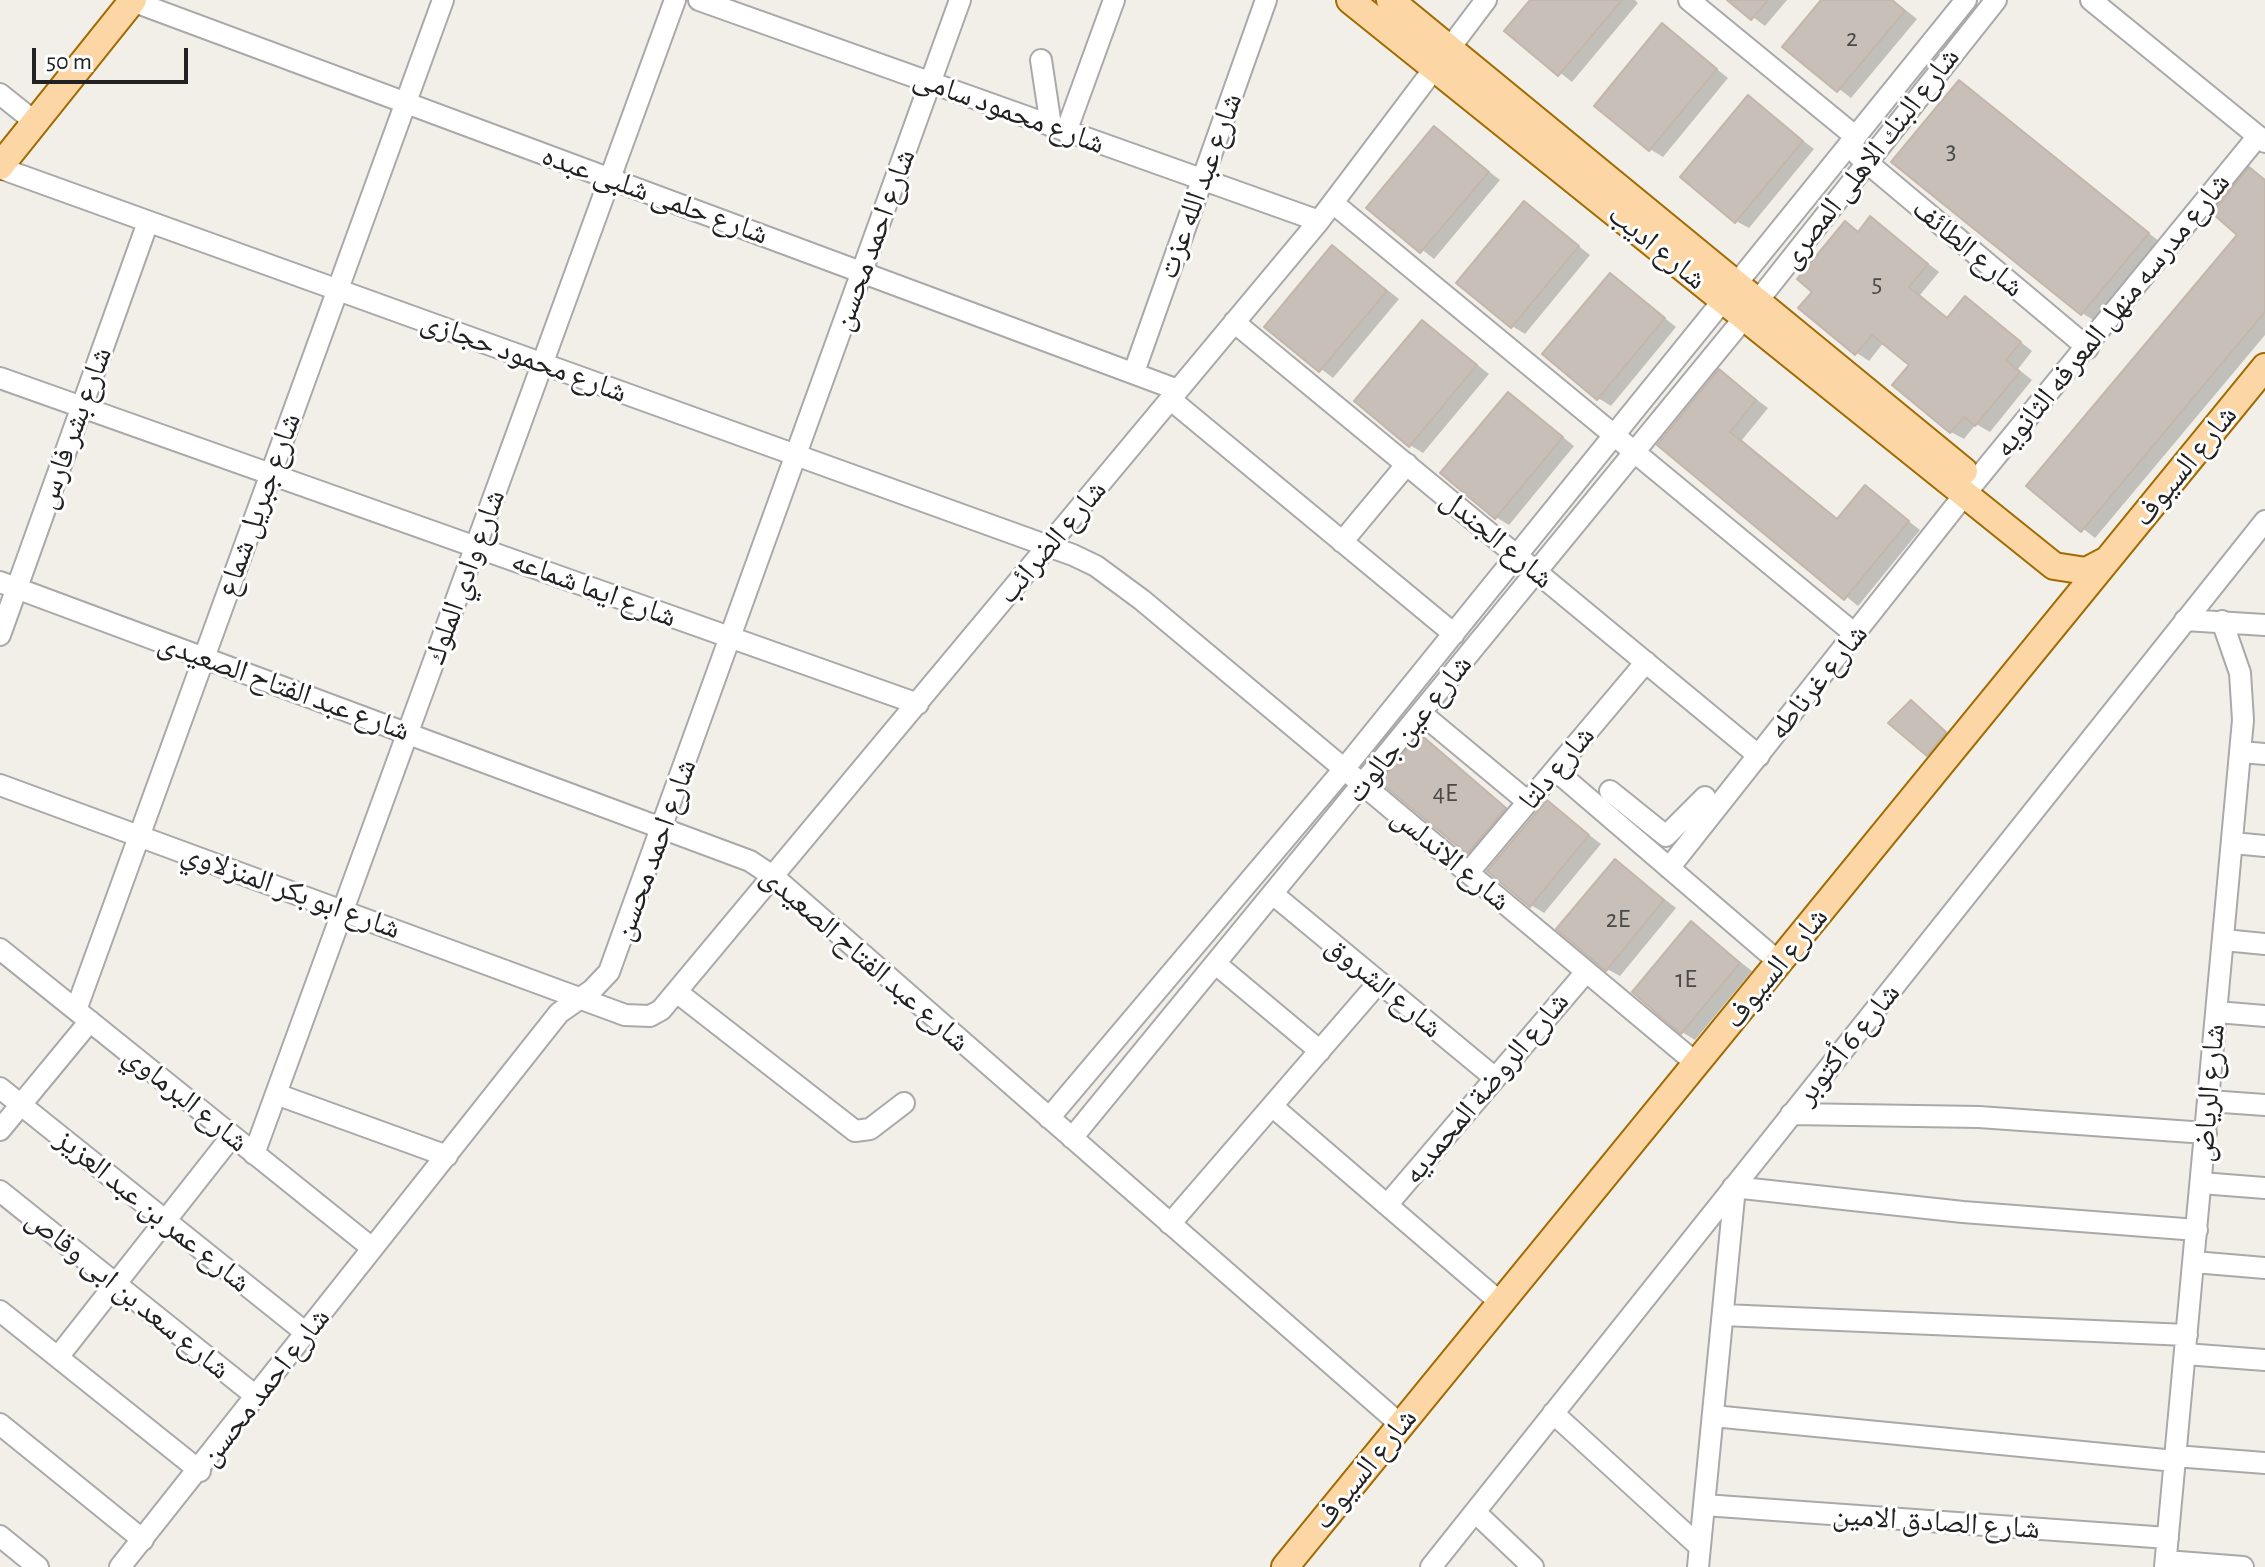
<!DOCTYPE html>
<meta charset="utf-8">
<style>
body{margin:0}
#map{position:relative;width:2265px;height:1567px;overflow:hidden;background:#f2efe9;font-family:"Alegreya Sans",sans-serif}
canvas{display:block}
.scale{position:absolute;left:32px;top:48px;width:156px;height:36px;box-sizing:border-box;border:4px solid #222;border-top:0;padding-left:10px;font-size:24px;line-height:28px;white-space:nowrap;color:#222;-webkit-text-stroke:6px #fff;paint-order:stroke}
</style>
<div id="map">
<canvas width="2265" height="1567"></canvas>
<div class="scale">50 m</div>
</div>
<script>
const context = document.querySelector('canvas').getContext('2d');
context.lineJoin = 'round';
function fillPath(path, color) {
  context.fillStyle = color;
  context.fill(path, 'evenodd');
}
function strokePath(path, color, width, dash) {
  context.strokeStyle = color;
  context.lineWidth = width;
  context.lineCap = dash ? 'butt' : 'round';
  context.setLineDash(dash || []);
  context.stroke(path);
}
function label(font, color, halo, rows, align = 'center') {
  context.font = font + ' "Alegreya Sans","Noto Naskh Arabic",sans-serif';
  context.lineWidth = 6;
  context.setLineDash([]);
  context.textBaseline = 'middle';
  context.strokeStyle = halo;
  context.fillStyle = color;
  for (const [text, x, y, turn = 0] of rows) {
    context.save();
    context.translate(x, y);
    context.rotate((+turn || 0) * Math.PI / 180);
    context.textAlign = isNaN(turn) ? turn : align;
    if (halo) context.strokeText(text, 0, 0);
    context.fillText(text, 0, 0);
    context.restore();
  }
}
fillPath(new Path2D(`
 M 1532,0 L 1635,0 L 1638,3 L 1572,82 L 1507,31 Z
 M 1730,0 L 1787,0 L 1765,26 Z
 M 1824,0 L 1893,0 L 1917,19 L 1851,98 L 1785,47 Z
 M 1662,26 L 1728,78 L 1663,157 L 1650,149 Z
 M 1960,83 L 2160,242 L 2095,321 L 2082,313 Z
 M 1748,98 L 1814,149 L 1749,228 L 1736,221 Z
 M 1434,129 L 1500,180 L 1434,259 L 1369,208 Z
 M 2250,170 L 2265,179 L 2265,335 L 2095,538 L 2029,486 L 2239,234 Z
 M 1524,203 L 1590,255 L 1525,334 L 1512,326 Z
 M 1871,219 L 1939,272 L 1920,295 L 1949,319 L 1965,298 L 2032,351 L 2018,369 L 2032,380 L 1990,432 L 1976,424 L 1964,439 L 1951,432 L 1912,365 L 1884,342 L 1869,361 L 1857,353 L 1815,291 L 1845,223 L 1860,232 Z
 M 1333,248 L 1399,299 L 1333,378 L 1267,327 Z
 M 1610,275 L 1676,327 L 1611,406 L 1598,398 Z
 M 1423,322 L 1489,374 L 1423,453 L 1410,445 Z
 M 1720,372 L 1768,408 L 1742,440 L 1839,520 L 1866,488 L 1920,530 L 1858,606 L 1660,445 Z
 M 1509,394 L 1574,446 L 1509,525 L 1496,517 Z
 M 1911,702 L 1951,736 L 1934,757 L 1928,754 Z
 M 1420,737 L 1518,817 L 1481,860 L 1468,853 Z
 M 1547,803 L 1601,844 L 1544,913 L 1531,905 Z
 M 1616,861 L 1676,908 L 1620,976 L 1607,969 Z
 M 1691,924 L 1752,971 L 1695,1040 L 1682,1032 Z`), '#0003');
const building = new Path2D(`
 M 1530,0 L 1622,0 L 1558,76 L 1504,31 Z
 M 1727,0 L 1768,0 L 1751,20 Z
 M 1821,0 L 1892,0 L 1905,11 L 1837,92 L 1782,47 Z
 M 1662,23 L 1717,69 L 1649,151 L 1594,106 Z
 M 1959,80 L 2149,233 L 2081,315 L 1891,162 Z
 M 1748,95 L 1803,141 L 1735,223 L 1680,177 Z
 M 1434,126 L 1489,172 L 1420,253 L 1366,208 Z
 M 2249,167 L 2265,180 L 2265,312 L 2081,532 L 2026,486 L 2237,235 L 2212,213 Z
 M 1524,201 L 1579,246 L 1511,328 L 1456,283 Z
 M 1870,216 L 1928,264 L 1909,287 L 1947,318 L 1965,296 L 2021,342 L 2006,360 L 2020,372 L 1975,426 L 1964,417 L 1950,433 L 1892,385 L 1909,365 L 1872,335 L 1855,355 L 1798,308 L 1812,292 L 1797,279 L 1845,221 L 1858,232 Z
 M 1332,245 L 1387,291 L 1319,372 L 1264,327 Z
 M 1610,273 L 1665,318 L 1597,400 L 1542,354 Z
 M 1422,320 L 1477,365 L 1409,447 L 1354,401 Z
 M 1719,369 L 1756,400 L 1730,432 L 1837,519 L 1865,485 L 1909,521 L 1844,600 L 1657,445 Z
 M 1508,392 L 1563,437 L 1495,519 L 1440,473 Z
 M 1911,700 L 1946,732 L 1927,756 L 1888,723 Z
 M 1420,734 L 1506,808 L 1467,854 L 1380,782 Z
 M 1547,800 L 1589,835 L 1530,907 L 1487,871 Z
 M 1615,859 L 1664,900 L 1606,971 L 1556,929 Z
 M 1691,921 L 1740,963 L 1681,1034 L 1632,992 Z`);
fillPath(building, '#c7bfb8');
strokePath(building, '#c4b6ab', 2);
const minor = new Path2D(`
 M 699,0 L 1319,221
 M 1689,0 L 1856,137
 M 2091,0 L 2265,142
 M 132,1 L 1178,390
 M 1041,60 L 1051,126
 M 0,94 L 35,122
 M 1066,132 L 1114,0
 M 1858,155 L 2088,348
 M 0,168 L 1073,555 L 1096,566 L 1142,600 L 1697,1064
 M 1333,203 L 1856,635
 M 1234,322 L 1759,756
 M 1134,372 L 1266,0
 M 0,378 L 918,704
 M 1170,399 L 1454,634
 M 1342,542 L 1407,464
 M 0,582 L 750,861 L 774,877 L 1401,1425
 M 2185,620 L 2265,625
 M 0,635 L 148,222
 M 1422,714 L 1528,802
 M 2241,752 L 2265,754
 M 1555,770 L 1780,963
 M 0,785 L 625,1015 L 650,1016 L 661,1010 L 1319,221 L 1486,0
 M 1610,791 L 1666,836 L 1705,797
 M 2233,843 L 2265,846
 M 1669,868 L 1965,494 L 2258,136
 M 1468,873 L 1646,662
 M 1274,895 L 1495,1078
 M 2224,940 L 2265,944
 M 0,949 L 372,1248
 M 1216,964 L 1320,1051
 M 678,993 L 855,1131 L 870,1129 L 904,1103
 M 76,1010 L 443,0
 M 2217,1012 L 2265,1016
 M 0,1088 L 306,1333
 M 276,1094 L 447,1156
 M 2209,1101 L 2265,1105
 M 1272,1106 L 1501,1303
 M 1791,1114 L 1979,1117 L 2206,1133
 M 1049,1118 L 1344,769 L 1966,0
 M 0,1130 L 90,1021
 M 1072,1138 L 1745,317 L 1996,0
 M 254,1154 L 675,0
 M 2201,1183 L 2265,1188
 M 1733,1187 L 1963,1212 L 2197,1230
 M 0,1191 L 257,1397
 M 1387,1205 L 1586,972
 M 1170,1224 L 1379,982
 M 2194,1262 L 2265,1268
 M 0,1311 L 200,1471
 M 1723,1315 L 2187,1335
 M 2185,1354 L 2265,1360
 M 58,1357 L 232,1136
 M 1553,1413 L 1700,1547
 M 1713,1416 L 2175,1461
 M 0,1424 L 143,1540
 M 2175,1456 L 2265,1463
 M 1704,1505 L 2168,1538
 M 1475,1512 L 1533,1567
 M 0,1536 L 38,1567
 M 2166,1561 L 2243,1567
 M 120,1567 L 559,1013 L 592,990 L 609,972 L 960,0
 M 1431,1567 L 2265,521
 M 1698,1567 L 1735,1187
 M 2165,1567 L 2243,720 L 2240,673 L 2222,621`);
const major = new Path2D(`
 M 1350,0 L 2054,566 L 2086,571 L 2107,560
 M 1390,0 L 1964,471
 M 0,166 L 133,0
 M 1285,1567 L 2265,367`);
strokePath(minor, '#a9a9a9', 24);
strokePath(major, '#a06b00', 30);
strokePath(minor, '#fff', 20);
strokePath(major, '#fcd6a4', 26);
label('26px', '#4b4948', null, [
 ["2",1852,38],
 ["3",1951,151],
 ["5",1877,283],
 ["4E",1445,793],
 ["2E",1618,919],
 ["1E",1686,979]
]);
label('30px', '#222', '#fff', [
 ["شارع محمود سامى",1009,111,20],
 ["شارع البنك الاهلى المصرى",1870,158,-52],
 ["شارع عبد الله عزت",1200,186,-70],
 ["شارع حلمى شلبى عبده",655,195,20],
 ["شارع احمد محسن",874,240,-70],
 ["شارع اديب",1657,247,39],
 ["شارع الطائف",1968,248,40],
 ["شارع مدرسه منهل المعرفه الثانويه",2112,315,-51],
 ["شارع محمود حجازى",524,357,20],
 ["شارع بشر فارس",74,428,-70],
 ["شارع السيوف",2185,466,-51],
 ["شارع جبريل شماع",259,505,-70],
 ["شارع الجندل",1497,539,40],
 ["شارع الضرائب",1052,542,-50],
 ["شارع وادي الملوك",465,577,-70],
 ["شارع ايما شماعه",594,589,20],
 ["شارع غرناطه",1818,682,-51],
 ["شارع عبد الفتاح الصعيدى",284,687,20],
 ["شارع عين جالوت",1409,729,-51],
 ["شارع دلتا",1557,768,-50],
 ["شارع احمد محسن",655,850,-70],
 ["شارع الاندلس",1451,859,40],
 ["شارع ابو بكر المنزلاوي",291,891,20],
 ["شارع عبد الفتاح الصعيدى",865,959,41],
 ["شارع السيوف",1776,968,-51],
 ["شارع الشروق",1384,987,40],
 ["شارع 6 أكتوبر",1848,1044,-51],
 ["شارع الروضة المحمديه",1486,1088,-50],
 ["شارع الرياض",2209,1093,-85],
 ["شارع البرماوي",186,1099,39],
 ["شارع عمر بن عبد العزيز",153,1211,39],
 ["شارع سعد بن ابى وقاص",128,1294,39],
 ["شارع احمد محسن",265,1387,-52],
 ["شارع السيوف",1365,1469,-51],
 ["شارع الصادق الامين",1936,1522,4]
]);
</script>
